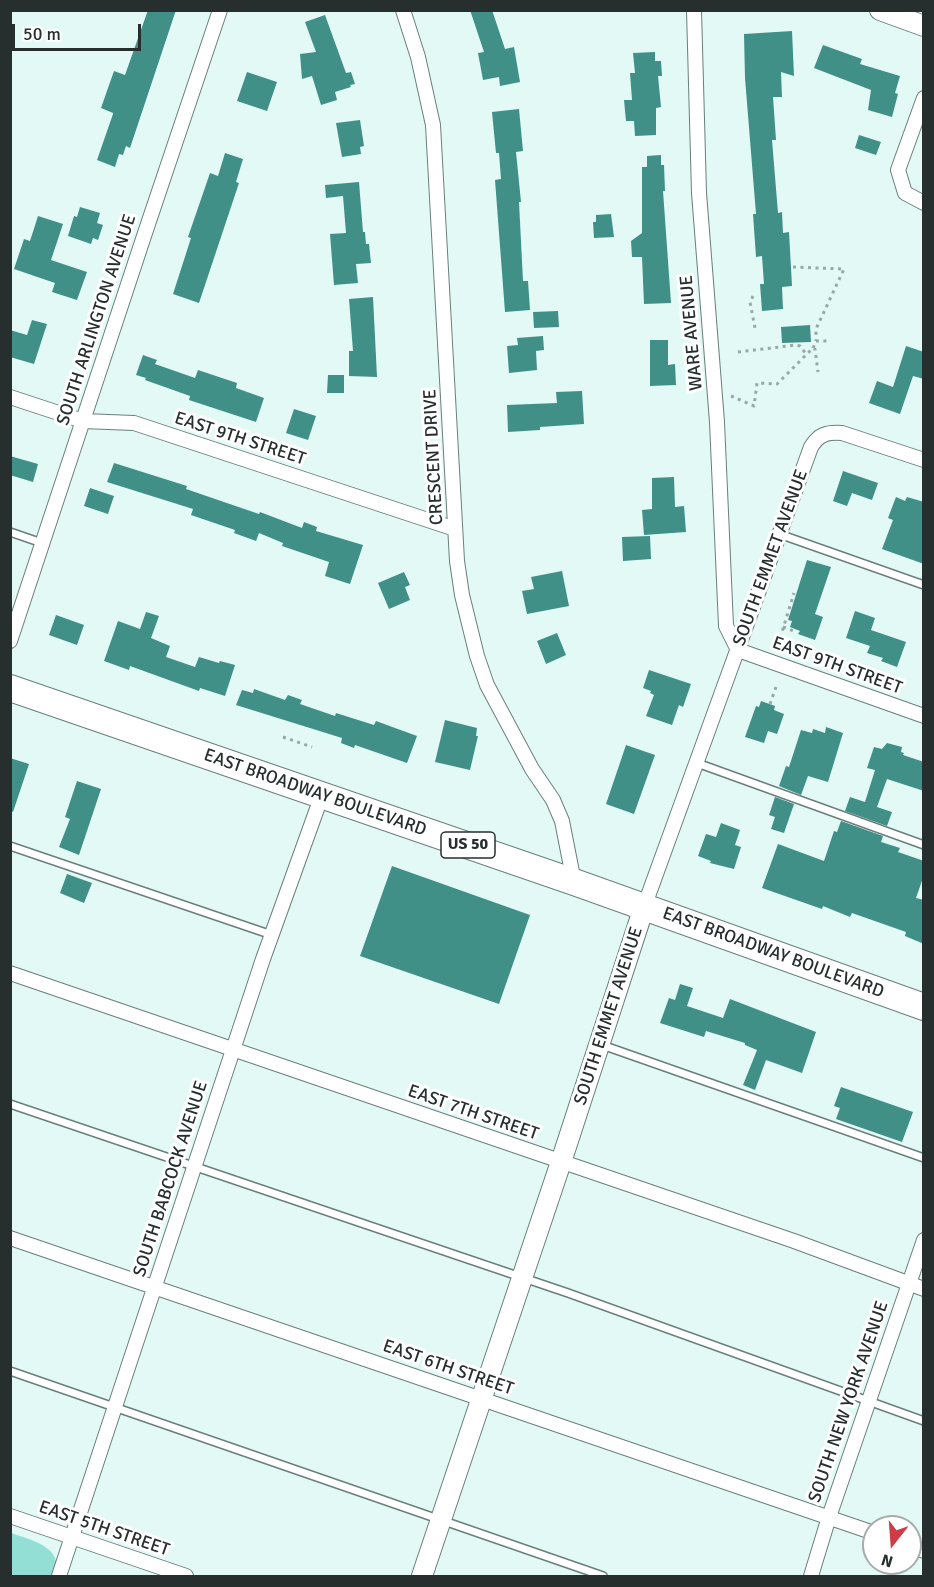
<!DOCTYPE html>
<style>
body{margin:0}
#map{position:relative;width:934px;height:1587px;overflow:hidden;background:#e2f9f6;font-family:Signika,sans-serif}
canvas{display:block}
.frame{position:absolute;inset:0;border:12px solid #262f2e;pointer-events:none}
.north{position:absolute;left:862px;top:1515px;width:60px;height:60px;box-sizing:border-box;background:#fff;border:2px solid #a8acab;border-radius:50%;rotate:197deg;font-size:16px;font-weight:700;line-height:24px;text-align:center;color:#262f2e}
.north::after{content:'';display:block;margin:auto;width:21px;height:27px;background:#cd3d45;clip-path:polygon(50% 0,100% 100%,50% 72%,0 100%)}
.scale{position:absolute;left:12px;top:24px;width:129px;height:27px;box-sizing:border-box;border:3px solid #262f2e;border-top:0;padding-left:8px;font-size:18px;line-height:21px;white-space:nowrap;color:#262f2e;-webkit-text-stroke:4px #fff;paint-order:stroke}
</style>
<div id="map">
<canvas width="934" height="1587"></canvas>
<div class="frame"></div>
<div class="north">N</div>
<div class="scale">50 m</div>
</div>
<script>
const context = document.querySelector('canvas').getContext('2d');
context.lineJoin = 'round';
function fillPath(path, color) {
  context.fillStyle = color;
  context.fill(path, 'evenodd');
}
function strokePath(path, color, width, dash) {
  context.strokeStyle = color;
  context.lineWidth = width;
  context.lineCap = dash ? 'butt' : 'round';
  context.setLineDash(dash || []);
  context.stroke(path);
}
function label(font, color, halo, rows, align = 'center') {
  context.font = font + ' Signika,sans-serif';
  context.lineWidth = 6;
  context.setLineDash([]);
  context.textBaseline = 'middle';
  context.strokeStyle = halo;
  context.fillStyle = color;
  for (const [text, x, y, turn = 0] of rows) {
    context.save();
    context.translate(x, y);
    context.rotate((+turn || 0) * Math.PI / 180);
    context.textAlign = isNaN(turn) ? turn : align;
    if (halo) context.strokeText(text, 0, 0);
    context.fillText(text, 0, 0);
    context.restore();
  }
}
fillPath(new Path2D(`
 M 11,1533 C 31,1540 65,1547 55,1576 L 11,1576 Z`), '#93ded5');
fillPath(new Path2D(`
 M 148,10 L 176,10 L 130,148 L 126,146 L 123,155 L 119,154 L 115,167 L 97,160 L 113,114 L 113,113 L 101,108 L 114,71 L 125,75 Z
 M 470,10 L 492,10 L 505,49 L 514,47 L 520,82 L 500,86 L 499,77 L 483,80 L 478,53 L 484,52 Z
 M 325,15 L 346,73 L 351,72 L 355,84 L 350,85 L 351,87 L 335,92 L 337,100 L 321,105 L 312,76 L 302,79 L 300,54 L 316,52 L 305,22 Z
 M 792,31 L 794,76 L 781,72 L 782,97 L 773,97 L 776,140 L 772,140 L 778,213 L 782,212 L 783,233 L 789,232 L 792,286 L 782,287 L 783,309 L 762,311 L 760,284 L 764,284 L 762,256 L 756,257 L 753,214 L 756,214 L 745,78 L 744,34 Z
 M 823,45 L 862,59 L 860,64 L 900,76 L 895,93 L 898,94 L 892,117 L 868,110 L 871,90 L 814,68 Z
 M 655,52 L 655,61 L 661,61 L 662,76 L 658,76 L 661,107 L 656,108 L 656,135 L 635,136 L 634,121 L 626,121 L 624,100 L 632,100 L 630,73 L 635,73 L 633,53 Z
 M 247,72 L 277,82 L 267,111 L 237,101 Z
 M 519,109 L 523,151 L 516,152 L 521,202 L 519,202 L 523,281 L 528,281 L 530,310 L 505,312 L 495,180 L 501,179 L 499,153 L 496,153 L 492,112 Z
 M 360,120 L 364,146 L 360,147 L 361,154 L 342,157 L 336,123 Z
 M 859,135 L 881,142 L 876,155 L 855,148 Z
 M 225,153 L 243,159 L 236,182 L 239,183 L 199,303 L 173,294 L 191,238 L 188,237 L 210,173 L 218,176 Z
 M 661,155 L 661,165 L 664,165 L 665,191 L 663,191 L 671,303 L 644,304 L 642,257 L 632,257 L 631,241 L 642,233 L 642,167 L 647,167 L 647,156 Z
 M 359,182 L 363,232 L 365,232 L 366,244 L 369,244 L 371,263 L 356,264 L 358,283 L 334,285 L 330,234 L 346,233 L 343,196 L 326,198 L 325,185 Z
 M 80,207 L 100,213 L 97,223 L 103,225 L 98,240 L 93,238 L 91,244 L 68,236 L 74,216 L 77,217 Z
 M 611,214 L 614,237 L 594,238 L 593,222 L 596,222 L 596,215 Z
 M 38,216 L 63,224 L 51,260 L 87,272 L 77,300 L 52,292 L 55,283 L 14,269 L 24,239 L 30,241 Z
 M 373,297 L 377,377 L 349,376 L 349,351 L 353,351 L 349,299 Z
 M 558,311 L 559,327 L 534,328 L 533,312 Z
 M 32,320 L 47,324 L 34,364 L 10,357 L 10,330 L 27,335 Z
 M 810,325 L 811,342 L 782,343 L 781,327 Z
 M 543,336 L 544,350 L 536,351 L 537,370 L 509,373 L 507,346 L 518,345 L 517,338 Z
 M 650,340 L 668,340 L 668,365 L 675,364 L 676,385 L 650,386 Z
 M 906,346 L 924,352 L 924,379 L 913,376 L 900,414 L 869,403 L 877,381 L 893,387 Z
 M 143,355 L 157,360 L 155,364 L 195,378 L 198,370 L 237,383 L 236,388 L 264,398 L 256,422 L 189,400 L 190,396 L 145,380 L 146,378 L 136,375 Z
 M 328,375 L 344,375 L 344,393 L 327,393 Z
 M 582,391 L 584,424 L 540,427 L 540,430 L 508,432 L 507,405 L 557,403 L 556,392 Z
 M 294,409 L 316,416 L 308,440 L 286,433 Z
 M 10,456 L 38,464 L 33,482 L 10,475 Z
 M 114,463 L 187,486 L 186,489 L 259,514 L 260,512 L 302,528 L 304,522 L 317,527 L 316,531 L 363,545 L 350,584 L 325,576 L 329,562 L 282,546 L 283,543 L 259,533 L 256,541 L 234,533 L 235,530 L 191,515 L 193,509 L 107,482 Z
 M 843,471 L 878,483 L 872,500 L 852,493 L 847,506 L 833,501 Z
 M 674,477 L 675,507 L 684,506 L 686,532 L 644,535 L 642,510 L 652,509 L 652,478 Z
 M 90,488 L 114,496 L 108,514 L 84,506 Z
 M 896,497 L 905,501 L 907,497 L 924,502 L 924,564 L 882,549 L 893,520 L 888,518 Z
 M 650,536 L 651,559 L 623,561 L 622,537 Z
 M 807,560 L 831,567 L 815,614 L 823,617 L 815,640 L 798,634 L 800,631 L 790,627 L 792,621 L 788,620 Z
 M 562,571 L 569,606 L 527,614 L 522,591 L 534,589 L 531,577 Z
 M 404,572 L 410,585 L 405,587 L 410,600 L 389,609 L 378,583 Z
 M 855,611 L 875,618 L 871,630 L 906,642 L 897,667 L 881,661 L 883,658 L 867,653 L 870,646 L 846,638 Z
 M 146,612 L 159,616 L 151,638 L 170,646 L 166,657 L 195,667 L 199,657 L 219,663 L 220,661 L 235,665 L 225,696 L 200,688 L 199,691 L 130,666 L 129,670 L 104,661 L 118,621 L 140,629 Z
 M 56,615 L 84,625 L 77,645 L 49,635 Z
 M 557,633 L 566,655 L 546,664 L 537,641 Z
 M 649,670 L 691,684 L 683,707 L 679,705 L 672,725 L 646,716 L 654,695 L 650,693 L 651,691 L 643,688 Z
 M 254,689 L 285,700 L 288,695 L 302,700 L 300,704 L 335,716 L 336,713 L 374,725 L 376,721 L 417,736 L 407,763 L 355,745 L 354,748 L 341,743 L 342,738 L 236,705 L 242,690 L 253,693 Z
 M 761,701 L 775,706 L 774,710 L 784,714 L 777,734 L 768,731 L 764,743 L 745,737 L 756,706 L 759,707 Z
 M 445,720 L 477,728 L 476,736 L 478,736 L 470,770 L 435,762 Z
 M 826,727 L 843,733 L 828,782 L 808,776 L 801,795 L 779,786 L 786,766 L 789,767 L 801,730 L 812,733 L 813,729 L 825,733 Z
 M 887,743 L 902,747 L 901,752 L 904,753 L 903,755 L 924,762 L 924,791 L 887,779 L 877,807 L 892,812 L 887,826 L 845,811 L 850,797 L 865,802 L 875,770 L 867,768 L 874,747 L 882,749 Z
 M 626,745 L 655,755 L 634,814 L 606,804 Z
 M 10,758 L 29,764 L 13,812 L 10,811 Z
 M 77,781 L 101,789 L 79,855 L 59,847 L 70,819 L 65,817 Z
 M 775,797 L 794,804 L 784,833 L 771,829 L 775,817 L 769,815 Z
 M 841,821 L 883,836 L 881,842 L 900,848 L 898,852 L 924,861 L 924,875 L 916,898 L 924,900 L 924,944 L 905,936 L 906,932 L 852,913 L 850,917 L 823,906 L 822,909 L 762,888 L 778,844 L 824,861 L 834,831 L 837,832 Z
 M 721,823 L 740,830 L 735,845 L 741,847 L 734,869 L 710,863 L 711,861 L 698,856 L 706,834 L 716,837 Z
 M 392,866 L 530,915 L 499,1004 L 360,956 Z
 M 67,874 L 92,883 L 84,903 L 60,893 Z
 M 680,984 L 693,988 L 687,1006 L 723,1018 L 730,999 L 816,1032 L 802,1073 L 766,1060 L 755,1090 L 743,1085 L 757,1050 L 745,1045 L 745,1043 L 706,1031 L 704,1037 L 660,1023 L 669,998 L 675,1000 Z
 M 841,1087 L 913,1112 L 902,1142 L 836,1119 L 840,1108 L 834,1106 Z`), '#409088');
const lane = new Path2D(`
 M 10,532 L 42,543
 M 779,534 L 924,585
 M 697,763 L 924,845
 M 10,846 L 272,935
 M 602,1045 L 924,1158
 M 10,1104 L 568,1293 L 924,1421
 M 10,1371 L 603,1576`);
const street = new Path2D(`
 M 403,10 L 418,57 L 433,125 L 457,561 L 462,595 L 477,656 L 487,685 L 532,769 L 553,800 L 562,821 L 574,882
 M 694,10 L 699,193 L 717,422 L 726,626 L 738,650 L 924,716
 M 924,98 L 898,170 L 905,193 L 924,203
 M 10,397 L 83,421 L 134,423 L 455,529
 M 10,641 L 144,236 L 220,10
 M 644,907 L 811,447 C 819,434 827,432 842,433 L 924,460
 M 10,973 L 794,1241 L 924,1289
 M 10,1238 L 874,1533
 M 10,1516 L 186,1576
 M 910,1546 L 924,1551
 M 59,1576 L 263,959 L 322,795
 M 811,1576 L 829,1517 L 924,1240`);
const secondary = new Path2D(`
 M 880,10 L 924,26
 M 422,1576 L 561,1162 L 644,907`);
const highway = new Path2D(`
 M 10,688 L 574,882 L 924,1007`);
strokePath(lane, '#6a7f7c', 10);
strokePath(street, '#6a7f7c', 16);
strokePath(secondary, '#6a7f7c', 22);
strokePath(highway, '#6a7f7c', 28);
strokePath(new Path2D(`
 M 793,267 L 844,269 L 816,329 L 816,341
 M 753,296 L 750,302 L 755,328
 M 813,348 L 816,341 L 828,341
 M 738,352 L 796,345 L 800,346 L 806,354
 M 731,396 L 754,406 L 757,383 L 777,384 L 813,348 L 815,349 L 818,372
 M 783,627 L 794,631
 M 778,645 L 794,593
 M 770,704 L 776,687
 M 283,737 L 312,747`), '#97a8a6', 3, [3, 4.5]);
strokePath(lane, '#fff', 7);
strokePath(street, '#fff', 14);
strokePath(secondary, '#fff', 20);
strokePath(highway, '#fff', 26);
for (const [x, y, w] of [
 [468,845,54]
]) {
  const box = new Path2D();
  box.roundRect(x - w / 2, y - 13, w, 26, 4.5);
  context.fillStyle = '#fff';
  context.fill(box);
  strokePath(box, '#262f2e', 1.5);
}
label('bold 16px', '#262f2e', null, [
 ["US 50",468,845]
]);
label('18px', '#262f2e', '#fff', [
 ["SOUTH ARLINGTON AVENUE",97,320,-72],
 ["WARE AVENUE",692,333,-95],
 ["EAST 9TH STREET",240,439,18],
 ["CRESCENT DRIVE",434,457,-93],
 ["SOUTH EMMET AVENUE",771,558,-70],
 ["EAST 9TH STREET",837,666,20],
 ["EAST BROADWAY BOULEVARD",315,793,19],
 ["EAST BROADWAY BOULEVARD",773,953,20],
 ["SOUTH EMMET AVENUE",609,1016,-72],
 ["EAST 7TH STREET",473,1113,19],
 ["SOUTH BABCOCK AVENUE",171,1179,-72],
 ["EAST 6TH STREET",448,1368,19],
 ["SOUTH NEW YORK AVENUE",849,1402,-71],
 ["EAST 5TH STREET",104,1529,19]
]);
</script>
